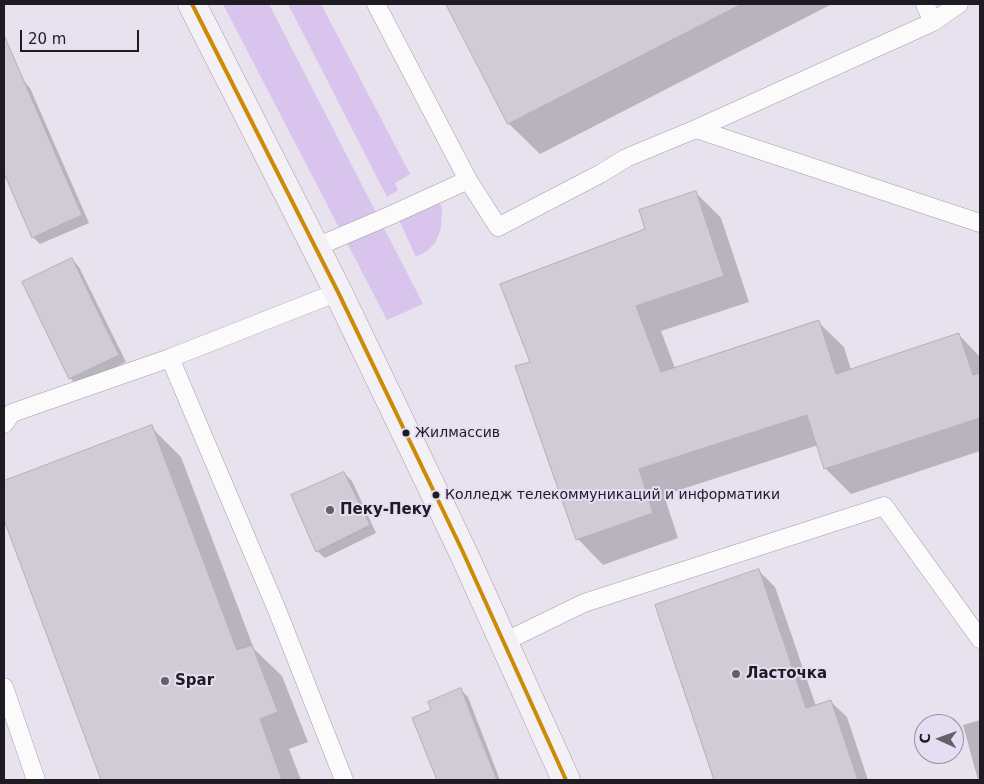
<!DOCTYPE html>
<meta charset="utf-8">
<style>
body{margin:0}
#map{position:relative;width:984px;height:784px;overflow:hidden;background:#e7e2ed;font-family:"DejaVu Sans",sans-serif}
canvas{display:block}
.frame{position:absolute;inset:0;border:5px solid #1e1b22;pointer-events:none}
.north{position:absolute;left:914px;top:714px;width:50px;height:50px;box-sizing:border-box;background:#e7ddf2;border:1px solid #978f9f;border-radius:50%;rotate:272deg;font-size:14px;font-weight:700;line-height:20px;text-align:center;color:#1e1b22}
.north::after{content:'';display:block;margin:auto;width:18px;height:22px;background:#646169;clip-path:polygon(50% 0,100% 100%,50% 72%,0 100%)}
.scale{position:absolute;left:20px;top:30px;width:119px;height:22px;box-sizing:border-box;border:2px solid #1e1b22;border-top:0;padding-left:6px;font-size:15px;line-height:18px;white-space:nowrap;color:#1e1b22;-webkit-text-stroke:4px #e7ddf2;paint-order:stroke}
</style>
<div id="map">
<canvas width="984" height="784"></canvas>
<div class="frame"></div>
<div class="north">С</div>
<div class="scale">20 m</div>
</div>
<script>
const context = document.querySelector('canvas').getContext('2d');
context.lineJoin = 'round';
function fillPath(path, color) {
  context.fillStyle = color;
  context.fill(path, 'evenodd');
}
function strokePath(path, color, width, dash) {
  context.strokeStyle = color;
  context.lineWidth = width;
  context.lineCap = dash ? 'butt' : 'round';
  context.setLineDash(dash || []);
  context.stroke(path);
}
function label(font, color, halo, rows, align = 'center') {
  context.font = font + ' "DejaVu Sans",sans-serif';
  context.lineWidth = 4;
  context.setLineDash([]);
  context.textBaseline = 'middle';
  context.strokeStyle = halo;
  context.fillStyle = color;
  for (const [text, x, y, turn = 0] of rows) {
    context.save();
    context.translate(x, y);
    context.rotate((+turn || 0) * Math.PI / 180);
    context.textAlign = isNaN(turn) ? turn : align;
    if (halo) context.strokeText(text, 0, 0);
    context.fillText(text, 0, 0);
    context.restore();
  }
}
fillPath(new Path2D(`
 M 223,4 L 269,4 L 423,304 L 387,320 Z
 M 288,4 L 321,4 L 410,174 L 395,183 L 398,190 L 387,197 Z
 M 436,198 L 442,207 L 441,229 L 435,243 L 427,251 L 416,257 L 398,218 Z`), '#d8c4ec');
fillPath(new Path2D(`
 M 447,4 L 832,4 L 540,154 L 509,124 Z
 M 23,80 L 30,88 L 89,223 L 40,244 L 33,237 L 4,170 L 4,89 Z
 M 695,192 L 721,218 L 749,302 L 661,331 L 675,368 L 818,322 L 844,347 L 851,370 L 959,335 L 980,357 L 980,451 L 851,494 L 825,468 L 818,445 L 664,495 L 678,538 L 603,565 L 578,539 L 531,362 L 647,230 Z
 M 72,259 L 79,267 L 126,362 L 78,386 L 70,378 L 24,283 Z
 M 151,427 L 181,457 L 254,649 L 282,676 L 308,742 L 289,749 L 301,780 L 102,780 L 4,517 L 4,482 Z
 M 344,473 L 352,481 L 376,533 L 325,558 L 317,551 Z
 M 758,570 L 775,587 L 816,706 L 830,701 L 847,717 L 868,780 L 716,780 L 656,606 Z
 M 461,690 L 468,697 L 500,780 L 438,780 L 413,719 L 433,711 Z
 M 980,720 L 980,780 L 978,780 L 963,725 Z`), '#0003');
const building = new Path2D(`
 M 446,4 L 742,4 L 508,124 Z
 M 4,35 L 82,215 L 32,238 L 4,173 Z
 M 696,191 L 724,276 L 636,306 L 661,372 L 819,320 L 836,374 L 959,333 L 973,375 L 980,373 L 980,418 L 824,469 L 807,415 L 639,469 L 653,513 L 576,540 L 515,366 L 530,362 L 500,284 L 645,229 L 639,210 Z
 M 72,258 L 119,355 L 69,379 L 22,282 Z
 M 152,425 L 237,650 L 252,645 L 278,712 L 260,719 L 282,780 L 101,780 L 4,520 L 4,481 Z
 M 344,472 L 370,525 L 316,552 L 291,495 Z
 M 759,569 L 806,708 L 831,700 L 858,780 L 714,780 L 655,605 Z
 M 461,688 L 479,735 L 497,780 L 437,780 L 412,718 L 431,710 L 428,702 Z`);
fillPath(building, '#d0ccd5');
strokePath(building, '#b3afb8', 1);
const lane = new Path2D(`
 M 376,4 L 468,180 L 498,227 L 600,174 L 626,158 L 696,129 L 933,22 L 959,4
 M 925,4 L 933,22
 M 696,129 L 980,223
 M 316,247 L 389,216 L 468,180
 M 170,358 L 277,610 L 344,780
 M 4,424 L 12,413 L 170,358 L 338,292
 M 504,642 L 584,603 L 884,506 L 980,639
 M 4,687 L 36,780`);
const secondary = new Path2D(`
 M 192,4 L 338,292 L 462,550 L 566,780`);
strokePath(lane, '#a29ea6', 19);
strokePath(secondary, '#a29ea6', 29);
strokePath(lane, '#fbfbfc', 18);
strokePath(secondary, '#f4f1f6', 28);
strokePath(new Path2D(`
 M 192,4 L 338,292 L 462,550 L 566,780`), '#cc8a07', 4);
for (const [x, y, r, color] of [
 [406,433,4.5,"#1e1b22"],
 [436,495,4.5,"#1e1b22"],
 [330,510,5,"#646169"],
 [736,674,5,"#646169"],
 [165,681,5,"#646169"]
]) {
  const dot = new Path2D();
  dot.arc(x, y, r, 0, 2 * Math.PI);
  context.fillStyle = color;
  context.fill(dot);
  strokePath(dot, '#e7ddf2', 2);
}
label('14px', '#1e1b22', '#e7ddf2', [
 ["Жилмассив",415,433],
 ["Колледж телекоммуникаций и информатики",445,495]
], 'left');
label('bold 15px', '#1e1b22', '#e7ddf2', [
 ["Пеку-Пеку",340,510],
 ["Ласточка",746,674],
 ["Spar",175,681]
], 'left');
</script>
